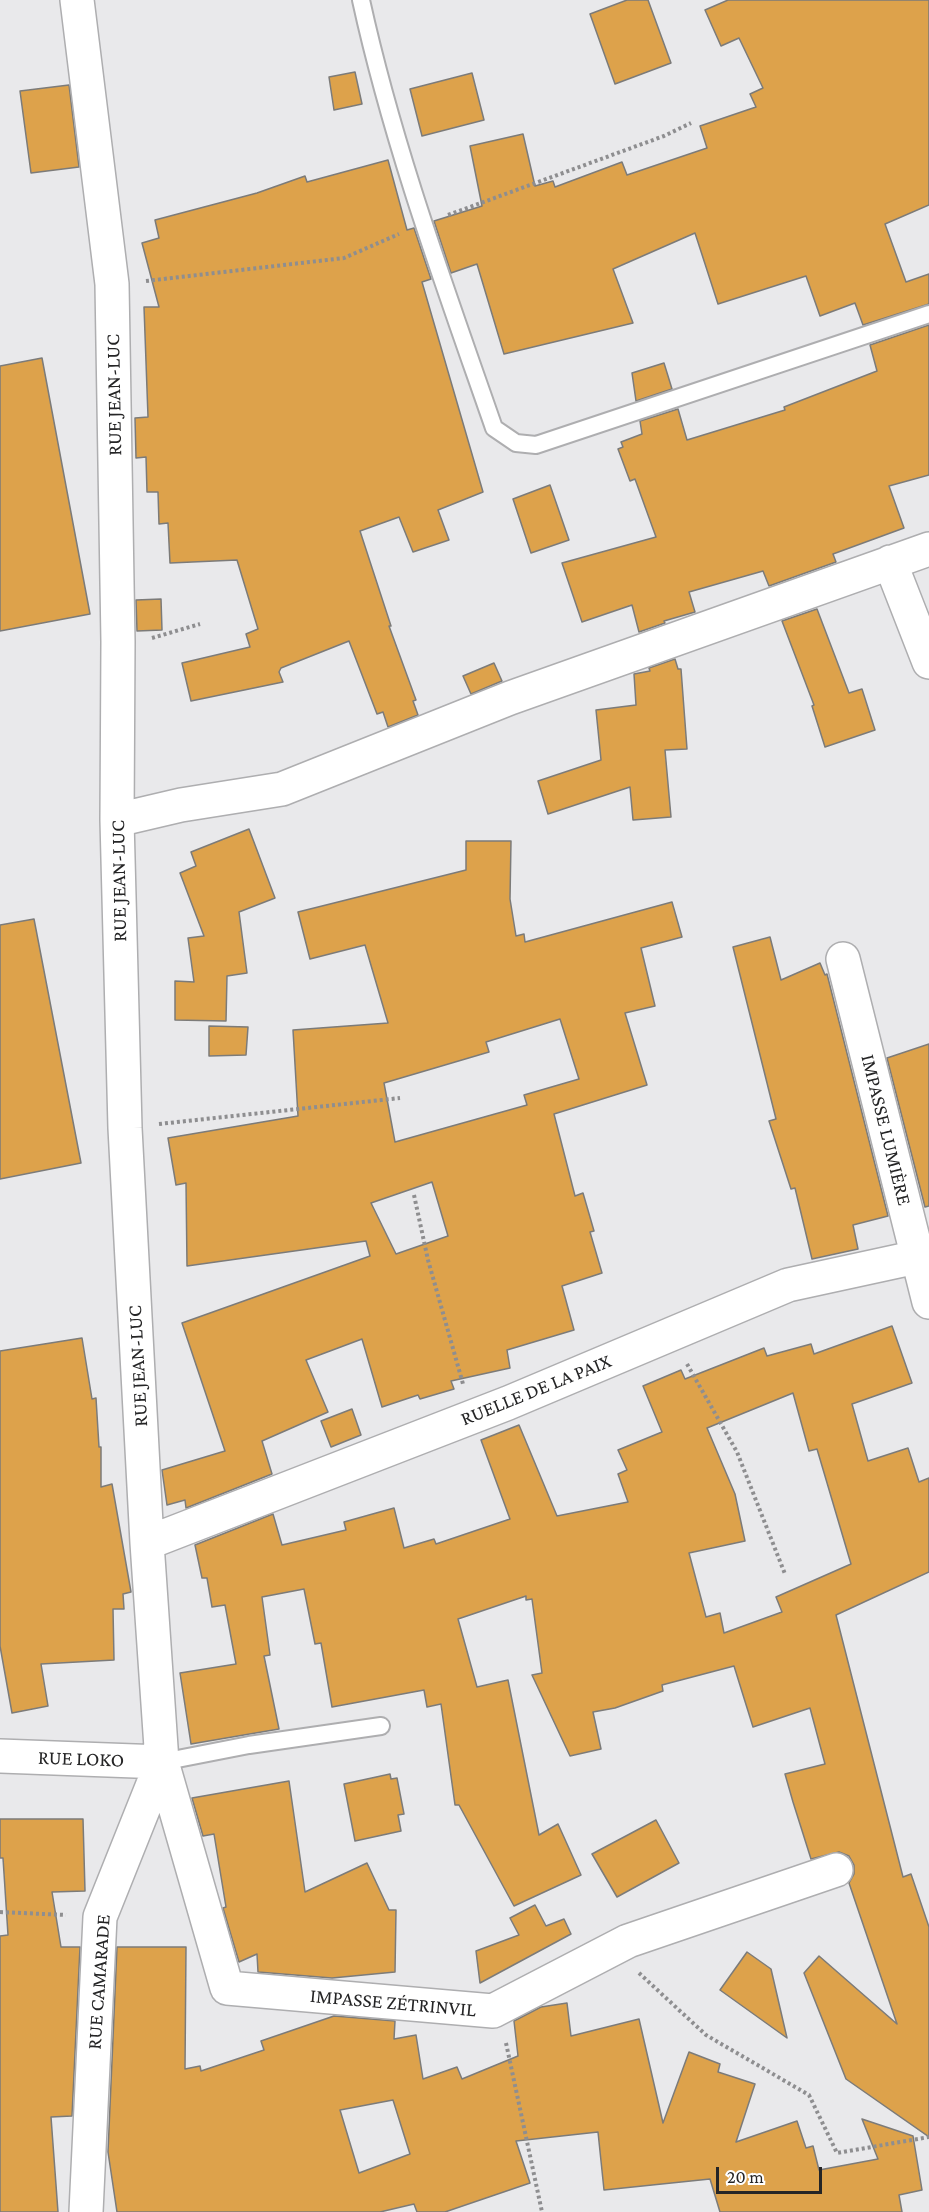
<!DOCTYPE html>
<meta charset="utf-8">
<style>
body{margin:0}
#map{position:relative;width:929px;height:2212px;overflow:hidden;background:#e9e9eb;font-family:"Crimson Pro",serif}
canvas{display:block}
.scale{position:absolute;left:716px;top:2167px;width:106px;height:27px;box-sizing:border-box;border:3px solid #252526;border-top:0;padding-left:8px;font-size:18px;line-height:21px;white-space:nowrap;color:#252526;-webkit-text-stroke:4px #fff;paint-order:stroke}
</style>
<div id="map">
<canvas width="929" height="2212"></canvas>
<div class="scale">20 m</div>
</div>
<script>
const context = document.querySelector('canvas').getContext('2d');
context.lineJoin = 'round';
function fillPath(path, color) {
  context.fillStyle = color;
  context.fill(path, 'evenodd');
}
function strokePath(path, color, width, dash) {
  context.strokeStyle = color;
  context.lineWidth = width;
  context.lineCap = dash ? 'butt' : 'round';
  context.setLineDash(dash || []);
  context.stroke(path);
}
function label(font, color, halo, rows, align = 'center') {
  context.font = font + ' "Crimson Pro",serif';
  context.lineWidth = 5;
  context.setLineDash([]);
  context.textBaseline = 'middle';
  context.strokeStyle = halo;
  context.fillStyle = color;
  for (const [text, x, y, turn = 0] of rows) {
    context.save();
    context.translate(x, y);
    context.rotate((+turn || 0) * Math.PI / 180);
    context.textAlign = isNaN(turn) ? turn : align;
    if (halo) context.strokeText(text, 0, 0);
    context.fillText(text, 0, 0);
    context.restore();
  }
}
const building = new Path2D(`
 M 627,0 L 648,0 L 671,63 L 615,84 L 590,14 Z
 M 728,0 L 929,0 L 929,205 L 885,224 L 906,282 L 929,274 L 929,304 L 863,325 L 855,303 L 820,316 L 806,276 L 718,304 L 695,233 L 613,269 L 633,323 L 504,354 L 477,264 L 451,273 L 434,221 L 482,206 L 470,146 L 523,134 L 535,186 L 553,181 L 555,187 L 622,162 L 627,175 L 707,148 L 700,126 L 756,107 L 750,94 L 763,88 L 739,38 L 721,46 L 705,10 Z
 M 355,72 L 362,104 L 334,110 L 329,77 Z
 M 472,73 L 484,120 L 422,136 L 410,89 Z
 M 69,85 L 79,167 L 31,173 L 20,91 Z
 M 388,160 L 407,230 L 414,228 L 431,279 L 422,282 L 483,492 L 438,510 L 449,540 L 413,552 L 399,517 L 360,531 L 391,626 L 389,626 L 416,700 L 413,701 L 418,715 L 388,727 L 383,712 L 377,714 L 349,641 L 281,668 L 279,672 L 283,682 L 191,701 L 182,663 L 250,647 L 246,634 L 258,629 L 237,560 L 170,563 L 168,523 L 159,524 L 158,492 L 147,492 L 146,457 L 136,458 L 135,418 L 148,417 L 144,307 L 159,307 L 142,243 L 159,238 L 155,220 L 257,193 L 305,176 L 307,182 Z
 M 929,325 L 929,475 L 889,486 L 904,528 L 833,554 L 836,562 L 769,586 L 763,571 L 689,592 L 695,612 L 664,621 L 665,623 L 639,632 L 632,605 L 582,622 L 562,563 L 656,537 L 635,479 L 630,481 L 618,449 L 623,447 L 621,442 L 642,434 L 640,421 L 678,409 L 687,440 L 785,410 L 784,407 L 877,371 L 870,345 Z
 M 42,358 L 90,614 L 0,631 L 0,366 Z
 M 664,363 L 672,389 L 636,401 L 632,373 Z
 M 550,485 L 569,540 L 531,553 L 513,499 Z
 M 161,599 L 162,630 L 137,631 L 136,600 Z
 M 817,609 L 849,693 L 862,689 L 875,730 L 825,747 L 812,706 L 814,705 L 782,621 Z
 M 675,659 L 678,669 L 681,669 L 687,749 L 665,750 L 671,817 L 633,820 L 630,787 L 548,814 L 538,781 L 601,760 L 596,710 L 636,705 L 634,674 L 650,671 L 649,668 Z
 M 494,663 L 502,681 L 471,694 L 463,676 Z
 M 249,829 L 275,898 L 239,912 L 247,973 L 227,976 L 226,1021 L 175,1020 L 175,981 L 194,982 L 188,938 L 204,936 L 180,873 L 196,866 L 191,852 Z
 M 466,841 L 511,841 L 510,899 L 516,936 L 524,934 L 525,942 L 672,902 L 682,937 L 641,948 L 655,1006 L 625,1013 L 647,1085 L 554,1114 L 575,1196 L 583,1193 L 594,1231 L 590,1232 L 602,1273 L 562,1286 L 574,1330 L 507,1350 L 510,1368 L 451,1381 L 454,1389 L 420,1399 L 418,1395 L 382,1407 L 362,1339 L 306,1360 L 328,1412 L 262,1441 L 272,1474 L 186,1508 L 185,1500 L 167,1505 L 162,1470 L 225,1451 L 182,1323 L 370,1256 L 366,1241 L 187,1266 L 186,1183 L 176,1185 L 168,1138 L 298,1116 L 293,1030 L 388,1023 L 365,945 L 310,959 L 298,912 L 466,870 ZM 560,1019 L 579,1079 L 524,1095 L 527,1105 L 395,1142 L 384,1083 L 489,1052 L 486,1042 ZM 432,1182 L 448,1236 L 396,1254 L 371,1203 Z
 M 34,919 L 81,1163 L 0,1179 L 0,925 Z
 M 770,937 L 781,980 L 820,963 L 825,975 L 827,974 L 888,1216 L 853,1225 L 858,1249 L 812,1259 L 795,1188 L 791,1189 L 769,1121 L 776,1119 L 733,947 Z
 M 209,1026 L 248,1027 L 246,1055 L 209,1056 Z
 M 929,1044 L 929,1206 L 925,1207 L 887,1058 Z
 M 892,1326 L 912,1383 L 852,1404 L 868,1461 L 908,1448 L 919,1482 L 929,1478 L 929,1572 L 836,1615 L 903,1877 L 911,1874 L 929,1927 L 929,2137 L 846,2079 L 804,1973 L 819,1956 L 897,2024 L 849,1883 L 854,1874 L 854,1865 L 849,1856 L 839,1852 L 811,1859 L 793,1802 L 785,1774 L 825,1764 L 810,1708 L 753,1727 L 734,1666 L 662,1685 L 663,1691 L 615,1708 L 593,1712 L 601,1749 L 570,1756 L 532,1675 L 542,1673 L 532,1599 L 526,1600 L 526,1596 L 458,1619 L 477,1687 L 508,1680 L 539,1835 L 558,1824 L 581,1875 L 514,1906 L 459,1805 L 455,1805 L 441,1704 L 427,1707 L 424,1690 L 332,1707 L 321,1643 L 315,1644 L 304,1589 L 262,1597 L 270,1655 L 264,1656 L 279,1729 L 191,1744 L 180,1673 L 236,1664 L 225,1605 L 212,1607 L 207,1578 L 202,1578 L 195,1545 L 273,1514 L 282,1545 L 346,1530 L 344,1522 L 394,1508 L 404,1548 L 434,1539 L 436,1544 L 510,1519 L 481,1440 L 519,1425 L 557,1516 L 628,1502 L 618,1474 L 627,1470 L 618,1450 L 662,1432 L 643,1386 L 681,1370 L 685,1379 L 764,1348 L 767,1356 L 811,1344 L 814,1354 ZM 793,1393 L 809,1451 L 817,1449 L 851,1564 L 776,1597 L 782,1612 L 724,1633 L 720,1613 L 706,1617 L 689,1553 L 745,1541 L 735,1494 L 707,1428 Z
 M 82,1338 L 92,1399 L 96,1398 L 99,1447 L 101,1447 L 101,1487 L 112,1484 L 131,1592 L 123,1594 L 124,1609 L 113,1609 L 114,1660 L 41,1664 L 48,1706 L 12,1713 L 0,1646 L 0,1351 Z
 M 352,1409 L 361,1435 L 331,1447 L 321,1421 Z
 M 390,1774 L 391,1779 L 397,1778 L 404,1814 L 398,1815 L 401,1831 L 355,1841 L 344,1784 Z
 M 289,1781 L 305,1892 L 367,1863 L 389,1910 L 396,1910 L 395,1972 L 332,1978 L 258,1972 L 257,1954 L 239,1962 L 223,1908 L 226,1907 L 214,1834 L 203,1836 L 192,1798 Z
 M 0,1819 L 83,1819 L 85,1891 L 52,1892 L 61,1947 L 80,1947 L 72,2116 L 51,2117 L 58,2212 L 0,2212 L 0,1936 L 8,1935 L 3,1858 L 0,1858 Z
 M 656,1820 L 679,1863 L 617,1897 L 592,1854 Z
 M 535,1905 L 546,1926 L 564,1919 L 571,1934 L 480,1983 L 476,1951 L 519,1935 L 510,1918 Z
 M 117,1947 L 186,1947 L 185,2069 L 200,2066 L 201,2071 L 264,2050 L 261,2041 L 334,2016 L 395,2021 L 394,2039 L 416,2035 L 423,2079 L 457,2067 L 462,2079 L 518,2056 L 514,2021 L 541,2007 L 567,2003 L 571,2036 L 639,2019 L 663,2123 L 689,2052 L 720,2064 L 718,2072 L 755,2084 L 736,2142 L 797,2121 L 806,2148 L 813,2146 L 819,2170 L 878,2159 L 862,2119 L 913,2136 L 922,2190 L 899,2195 L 902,2212 L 720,2212 L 710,2179 L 604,2190 L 598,2132 L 516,2141 L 530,2183 L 445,2212 L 417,2212 L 414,2204 L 380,2212 L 117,2212 L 108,2152 ZM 393,2100 L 410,2154 L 359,2173 L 340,2110 Z
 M 747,1952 L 771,1969 L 787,2038 L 720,1990 Z`);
fillPath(building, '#dda24b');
strokePath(building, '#7c7b79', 1.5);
const lane = new Path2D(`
 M 361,0 C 393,146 445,287 494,428 L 516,443 L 536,445 L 929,314
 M 162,1762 L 249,1745 L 381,1726`);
const street = new Path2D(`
 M 77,0 L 112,284 L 118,642 L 117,820 L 125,1128 L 147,1543 L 162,1762 L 227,1988 L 493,2011 L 628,1941 L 836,1870
 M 890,562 L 929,662
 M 117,820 L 181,805 L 282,789 L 510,698 L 929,549
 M 843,959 L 929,1302
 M 147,1543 L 508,1403 L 788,1285 L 917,1257 L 929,1252
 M 0,1756 L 162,1762
 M 86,2212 L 100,1917 L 162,1762`);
strokePath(lane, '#aeaeb0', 20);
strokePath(street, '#aeaeb0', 36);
strokePath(new Path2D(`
 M 448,215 L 664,136 L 691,123
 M 146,281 L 344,258 L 399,234
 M 152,638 L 200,624
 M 159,1124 L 400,1098
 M 414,1195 L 428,1260 L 463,1384
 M 687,1364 L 737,1452 L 785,1574
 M 0,1912 L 66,1915
 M 639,1973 L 706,2035 L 809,2095 L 837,2153 L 929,2137
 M 506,2043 L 542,2212`), '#8e8e90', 4, [3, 3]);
strokePath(lane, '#fff', 16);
strokePath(street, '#fff', 33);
label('20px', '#252526', '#fff', [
 ["RUE JEAN-LUC",114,395,-91],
 ["RUE JEAN-LUC",119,881,-91],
 ["IMPASSE LUMIÈRE",886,1130,76],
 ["RUE JEAN-LUC",138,1366,-93],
 ["RUELLE DE LA PAIX",536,1390,-22],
 ["RUE LOKO",81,1759,2],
 ["RUE CAMARADE",99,1982,-86],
 ["IMPASSE ZÉTRINVIL",393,2003,5]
]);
</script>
